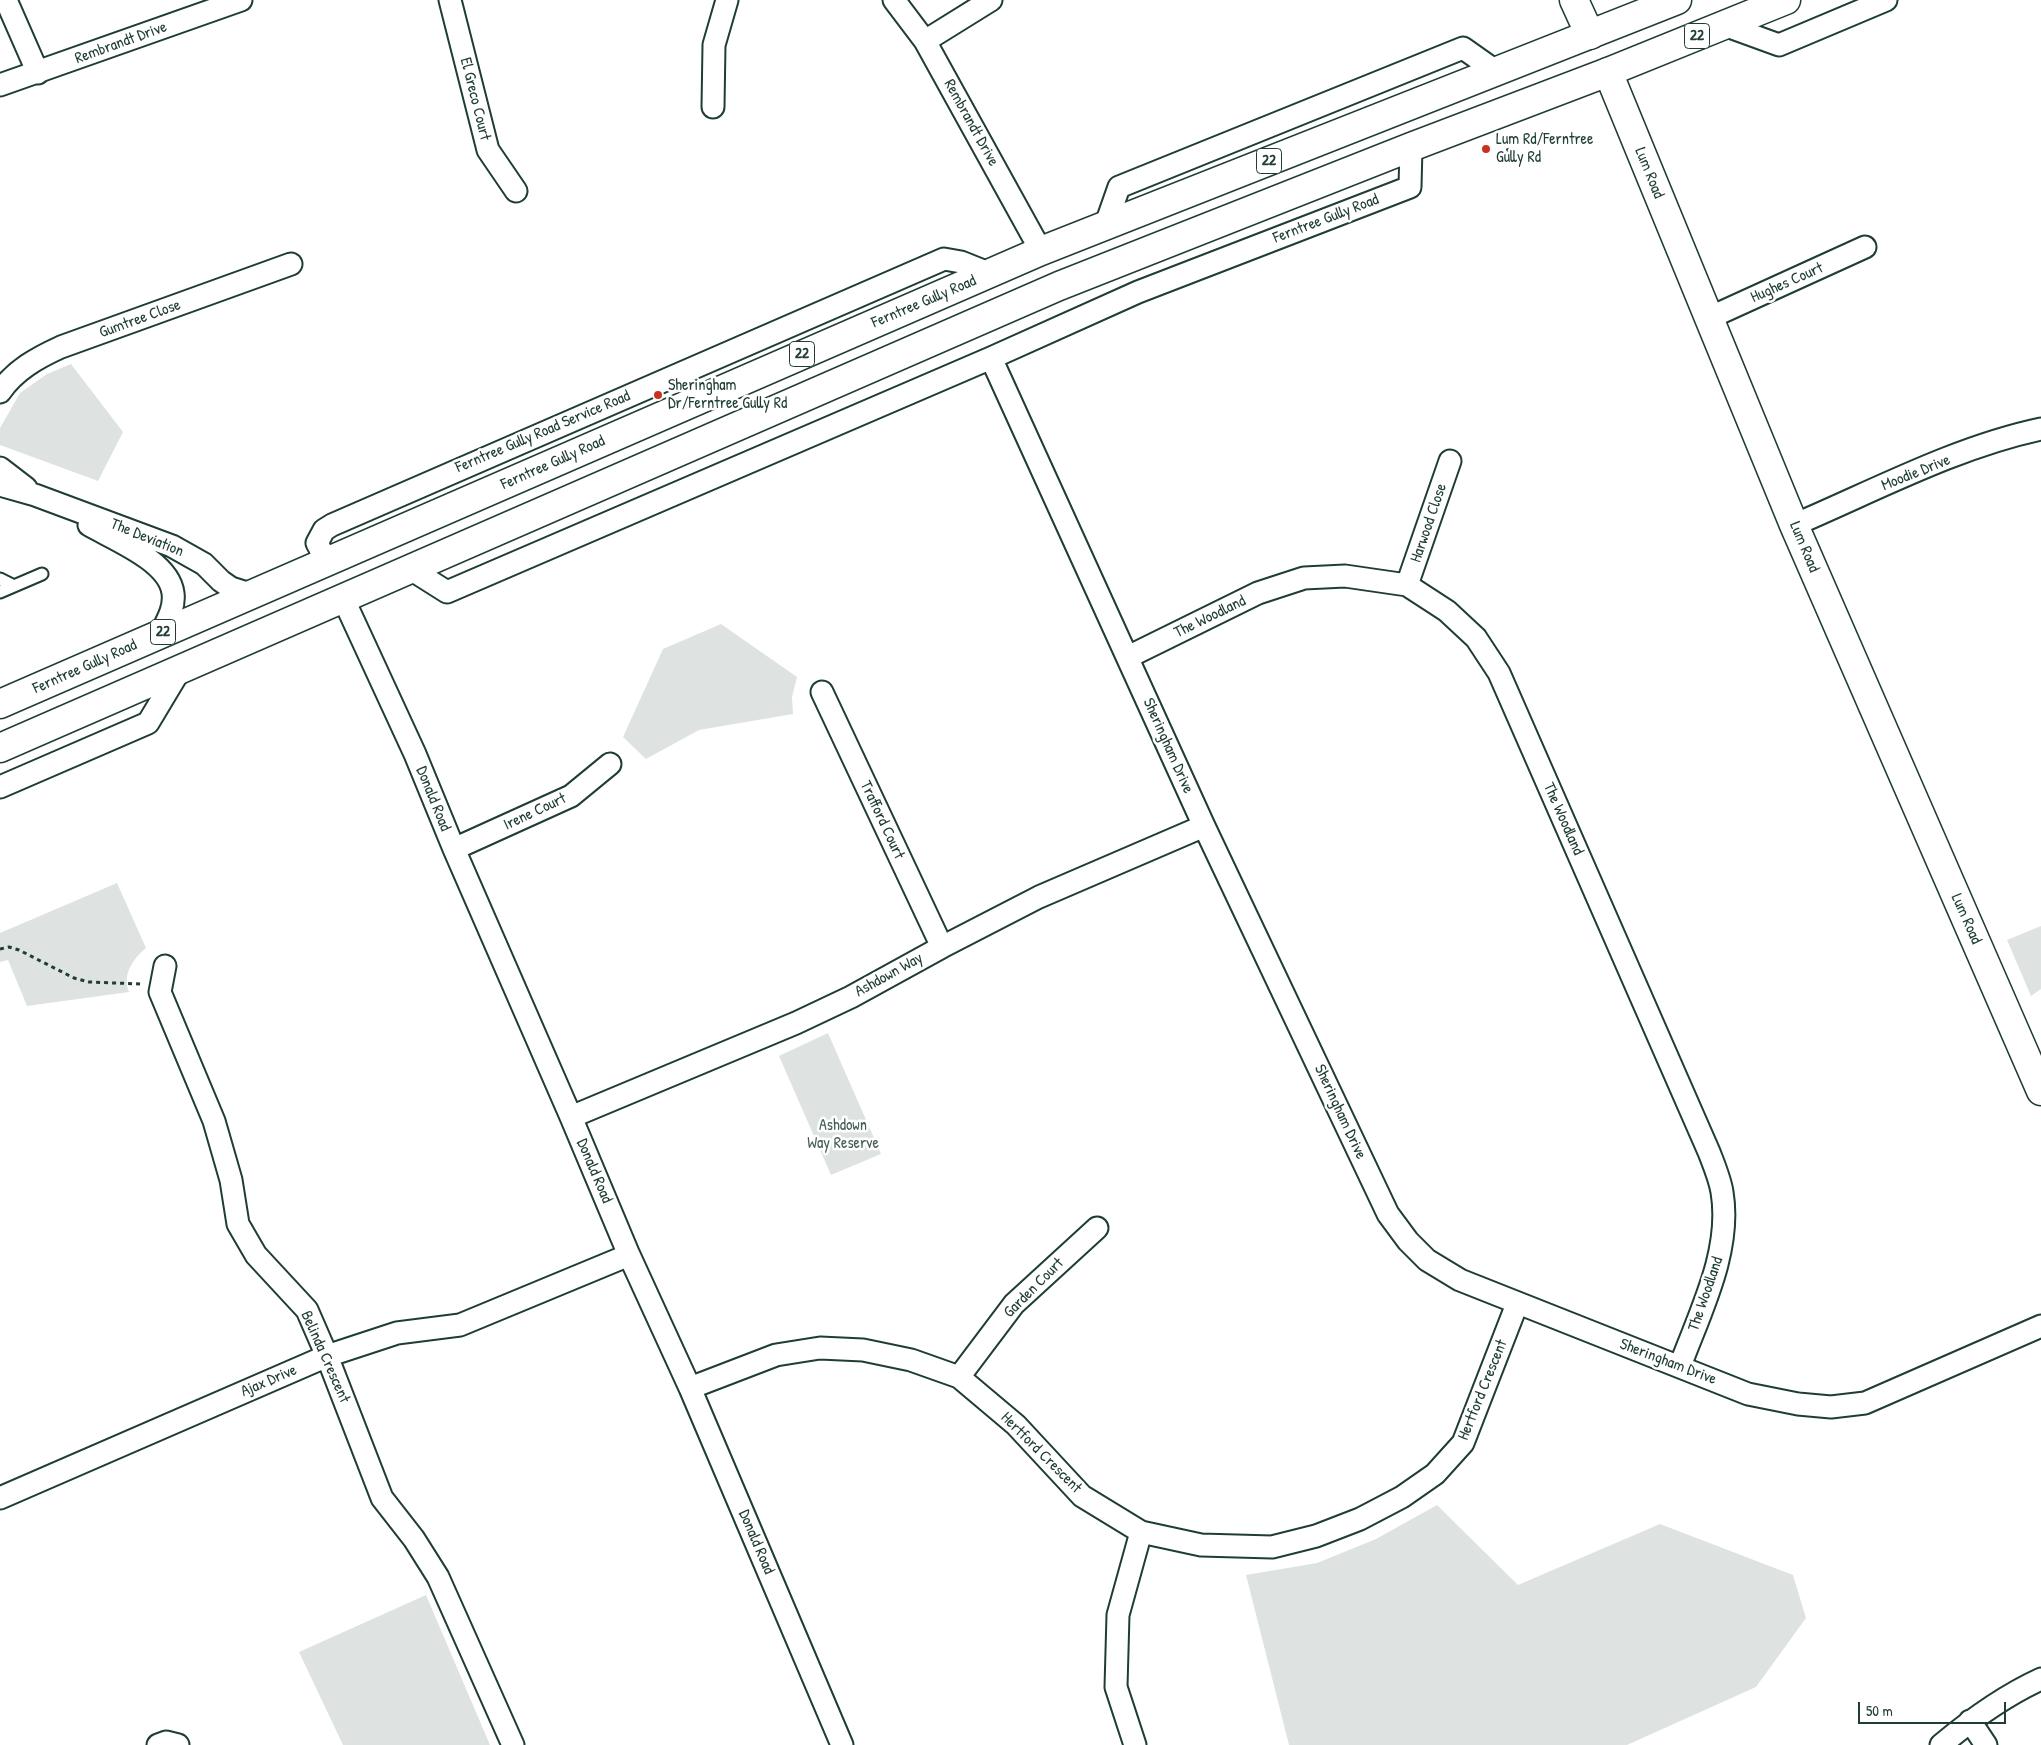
<!DOCTYPE html>
<style>
body{margin:0}
#map{position:relative;width:2041px;height:1745px;overflow:hidden;background:#fff;font-family:"Patrick Hand",sans-serif}
canvas{display:block}
.scale{position:absolute;left:1858px;top:1702px;width:148px;height:22px;box-sizing:border-box;border:2px solid #1f3d34;border-top:0;padding-left:6px;font-size:15px;line-height:18px;white-space:nowrap;color:#1f3d34;-webkit-text-stroke:4px #fff;paint-order:stroke}
</style>
<div id="map">
<canvas width="2041" height="1745"></canvas>
<div class="scale">50 m</div>
</div>
<script>
const context = document.querySelector('canvas').getContext('2d');
context.lineJoin = 'round';
function fillPath(path, color) {
  context.fillStyle = color;
  context.fill(path, 'evenodd');
}
function strokePath(path, color, width, dash) {
  context.strokeStyle = color;
  context.lineWidth = width;
  context.lineCap = dash ? 'butt' : 'round';
  context.setLineDash(dash || []);
  context.stroke(path);
}
function label(font, color, halo, rows, align = 'center') {
  context.font = font + ' "Patrick Hand",sans-serif';
  context.lineWidth = 5;
  context.setLineDash([]);
  context.textBaseline = 'middle';
  context.strokeStyle = halo;
  context.fillStyle = color;
  for (const [text, x, y, turn = 0] of rows) {
    context.save();
    context.translate(x, y);
    context.rotate((+turn || 0) * Math.PI / 180);
    context.textAlign = isNaN(turn) ? turn : align;
    if (halo) context.strokeText(text, 0, 0);
    context.fillText(text, 0, 0);
    context.restore();
  }
}
fillPath(new Path2D(`
 M 71,364 L 123,432 L 98,481 L 0,445 L 0,428 L 20,393 L 47,374 Z
 M 721,624 L 797,677 L 792,697 L 793,714 L 699,730 L 646,759 L 623,737 L 663,649 Z
 M 117,883 L 146,948 C 133,959 122,974 129,992 L 27,1006 L 8,960 L 0,962 L 0,933 Z
 M 2041,926 L 2041,989 L 2031,996 L 2007,940 Z
 M 828,1033 L 881,1154 L 831,1175 L 779,1056 Z
 M 1437,1505 L 1518,1585 L 1660,1524 L 1793,1575 L 1806,1618 L 1756,1687 L 1627,1745 L 1289,1745 L 1246,1575 L 1317,1563 L 1376,1539 Z
 M 426,1595 L 490,1745 L 343,1745 L 299,1652 Z`), '#dee3e2');
const lane = new Path2D(`
 M 0,579 L 14,586
 M 0,592 L 42,574`);
const street = new Path2D(`
 M 6,0 L 38,73
 M 450,0 L 488,150 L 516,191
 M 894,0 L 925,41 L 1041,251
 M 1724,25 L 1779,45 L 1886,0
 M 925,41 L 991,0
 M 0,85 L 241,0
 M 713,107 L 714,45 L 727,0
 M 1106,224 L 1119,187 L 1463,48 L 1497,72
 M 1709,318 L 1865,247
 M 991,358 L 1204,826 L 1388,1214 L 1408,1241 L 1427,1260 L 1460,1280 L 1748,1394 L 1798,1404 L 1831,1407 L 1865,1403 L 2041,1326
 M 0,392 C 15,370 37,358 61,347 L 291,264
 M 0,468 L 26,488
 M 0,485 L 35,495 L 172,546 L 204,564 L 221,581 L 231,588 L 250,594
 M 89,525 C 115,540 169,561 173,593 C 175,608 167,621 161,633
 M 1794,525 C 1874,491 1956,447 2041,429
 M 327,562 L 317,543 L 324,530 L 332,525 L 944,259 L 961,262 L 991,274
 M 409,568 L 447,592 L 991,358 L 1138,292 L 1410,187 L 1411,147
 M 1407,585 L 1450,461
 M 343,598 L 415,754 L 454,849 L 571,1117 L 629,1255 L 690,1388 L 842,1745
 M 1128,657 L 1258,593 L 1304,578 L 1345,576 L 1407,585 L 1447,611 L 1476,638 L 1499,673 L 1709,1152 C 1714,1165 1720,1179 1722,1192 C 1732,1251 1700,1312 1680,1366
 M 822,692 L 942,947
 M 0,787 L 148,723 L 181,668
 M 454,849 L 571,796 L 610,764
 M 165,966 L 160,992 L 214,1121 L 231,1180 L 238,1224 L 256,1255 L 307,1310 L 327,1356 L 382,1498 L 414,1539 L 438,1577 L 513,1745
 M 571,1117 L 796,1023 L 851,997 L 942,947 L 1039,897 L 1204,826
 M 959,1377 L 1014,1304 L 1097,1228
 M 690,1388 L 776,1355 L 820,1348 L 863,1350 L 911,1360 L 959,1377 L 1016,1425 L 1082,1496 L 1141,1532 L 1201,1545 L 1272,1547 L 1316,1536 L 1360,1519 L 1402,1497 L 1435,1474 L 1463,1443 L 1517,1304
 M 0,1498 L 327,1356 L 397,1333 L 460,1325 L 629,1255
 M 1970,1721 L 1986,1745
 M 158,1745 L 166,1742 L 178,1745
 M 1135,1745 L 1116,1687 L 1118,1615 L 1141,1532
 M 1941,1745 C 1972,1719 2004,1696 2041,1679`);
const secondary = new Path2D(`
 M 1574,0 L 1590,35
 M 1608,72 L 1794,525 L 2041,1091`);
const primary = new Path2D(`
 M 0,704 L 1041,251 L 1677,0
 M 0,748 L 1059,286 L 1411,147 L 1608,72 L 1786,0`);
strokePath(lane, '#1f3d34', 15);
strokePath(street, '#1f3d34', 25);
strokePath(secondary, '#1f3d34', 31);
strokePath(primary, '#1f3d34', 31);
strokePath(new Path2D(`
 M 1504,141 L 1513,162
 M 0,949 L 9,947 L 19,950 L 74,978 L 89,982 L 141,984`), '#1f3d34', 3, [4, 4]);
strokePath(lane, '#fff', 11);
strokePath(street, '#fff', 21);
strokePath(secondary, '#fff', 28);
strokePath(primary, '#fff', 28);
for (const [x, y, r, color] of [
 [1486,149,5,"#c8321e"],
 [658,395,5,"#c8321e"]
]) {
  const dot = new Path2D();
  dot.arc(x, y, r, 0, 2 * Math.PI);
  context.fillStyle = color;
  context.fill(dot);
  strokePath(dot, '#fff', 2);
}
for (const [x, y, w] of [
 [1697,36,25],
 [1269,161,25],
 [802,354,25],
 [163,632,25]
]) {
  const box = new Path2D();
  box.roundRect(x - w / 2, y - 12.5, w, 25, 4);
  context.fillStyle = '#fff';
  context.fill(box);
  strokePath(box, '#1f3d34', 1);
}
label('bold 15px', '#1f3d34', null, [
 ["22",1697,36],
 ["22",1269,161],
 ["22",802,354],
 ["22",163,632]
]);
label('16px', '#1f3d34', '#fff', [
 ["Rembrandt Drive",121,43,-20],
 ["El Greco Court",475,99,76],
 ["Rembrandt Drive",971,123,61],
 ["Lum Road",1649,173,68],
 ["Ferntree Gully Road",1326,219,-21],
 ["Hughes Court",1787,283,-24],
 ["Ferntree Gully Road",924,302,-23],
 ["Gumtree Close",140,319,-20],
 ["Ferntree Gully Road Service Road",543,432,-23],
 ["Ferntree Gully Road",553,463,-24],
 ["Moodie Drive",1916,473,-22],
 ["Harwood Close",1429,523,-71],
 ["The Deviation",147,538,22],
 ["Lum Road",1804,547,67],
 ["The Woodland",1210,617,-26],
 ["Ferntree Gully Road",85,667,-24],
 ["Sheringham Drive",1168,746,66],
 ["Donald Road",433,799,68],
 ["Irene Court",535,812,-25],
 ["The Woodland",1563,819,66],
 ["Trafford Court",882,820,65],
 ["Lum Road",1966,919,66],
 ["Ashdown Way",889,975,-29],
 ["Sheringham Drive",1340,1112,65],
 ["Donald Road",594,1171,67],
 ["Garden Court",1034,1288,-45],
 ["The Woodland",1706,1294,-71],
 ["Belinda Crescent",325,1357,66],
 ["Sheringham Drive",1668,1362,21],
 ["Ajax Drive",269,1381,-23],
 ["Hertford Crescent",1483,1390,-68],
 ["Hertford Crescent",1041,1453,45],
 ["Donald Road",756,1542,67]
]);
label('16px', '#1f3d34', '#fff', [
 ["Lum Rd/Ferntree",1496,140],
 ["Gully Rd",1496,158],
 ["Sheringham",668,386],
 ["Dr/Ferntree Gully Rd",668,404]
], 'left');
label('16px', '#455e57', '#fff', [
 ["Ashdown",843,1126],
 ["Way Reserve",843,1144]
]);
</script>
